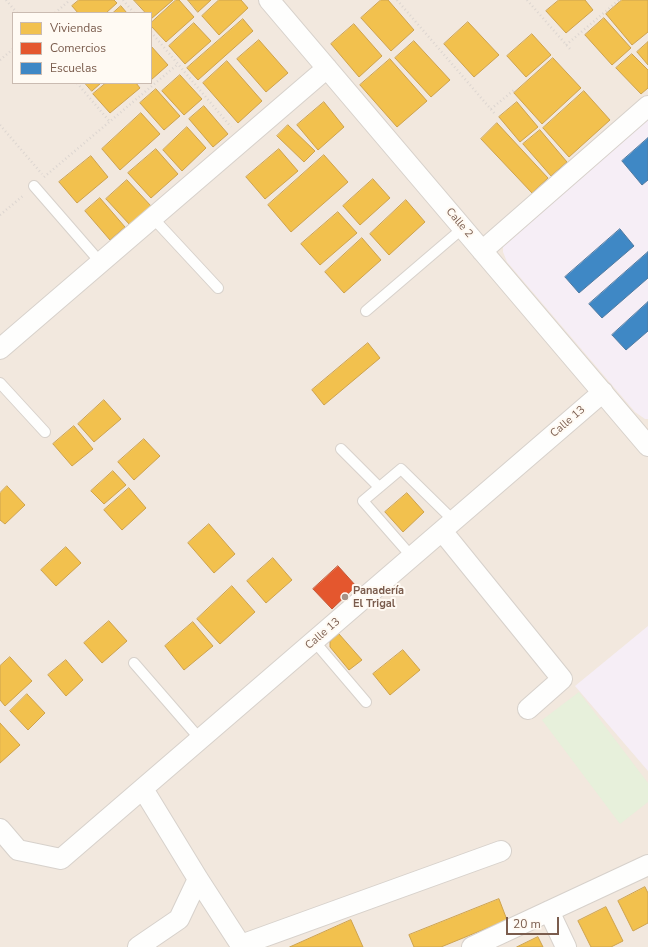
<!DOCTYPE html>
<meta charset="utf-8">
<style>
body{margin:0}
#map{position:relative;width:648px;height:947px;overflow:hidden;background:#f9f5f0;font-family:"Nunito Sans",sans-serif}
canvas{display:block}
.legend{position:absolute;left:12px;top:12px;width:140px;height:72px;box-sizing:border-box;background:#fffaf3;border:1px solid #cabbb1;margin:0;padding:5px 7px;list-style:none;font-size:12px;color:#7a5c4d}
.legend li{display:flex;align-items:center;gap:8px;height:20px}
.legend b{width:20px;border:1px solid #cabbb1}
.scale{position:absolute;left:506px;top:917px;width:53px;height:18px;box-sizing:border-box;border:2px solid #7a5c4d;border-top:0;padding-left:5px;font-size:12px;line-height:14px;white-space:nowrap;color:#7a5c4d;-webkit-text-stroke:3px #fffaf3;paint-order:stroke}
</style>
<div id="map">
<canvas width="648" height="947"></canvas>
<ul class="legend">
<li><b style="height:11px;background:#f2c14e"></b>Viviendas</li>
<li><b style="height:11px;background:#e4572e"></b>Comercios</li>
<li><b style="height:11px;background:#3f88c5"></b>Escuelas</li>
</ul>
<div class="scale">20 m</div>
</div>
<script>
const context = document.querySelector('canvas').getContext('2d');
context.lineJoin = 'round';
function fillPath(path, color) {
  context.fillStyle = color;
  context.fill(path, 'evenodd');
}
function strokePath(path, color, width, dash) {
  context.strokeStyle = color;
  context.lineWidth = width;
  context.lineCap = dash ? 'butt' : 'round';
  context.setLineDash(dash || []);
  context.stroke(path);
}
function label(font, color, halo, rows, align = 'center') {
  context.font = font + ' "Nunito Sans",sans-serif';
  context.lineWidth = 4;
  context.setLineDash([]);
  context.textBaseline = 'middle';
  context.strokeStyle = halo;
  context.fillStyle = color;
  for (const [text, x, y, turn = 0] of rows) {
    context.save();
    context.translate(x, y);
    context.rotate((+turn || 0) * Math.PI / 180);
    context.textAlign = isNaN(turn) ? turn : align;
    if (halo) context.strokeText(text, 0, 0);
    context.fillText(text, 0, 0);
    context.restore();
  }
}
fillPath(new Path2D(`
 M 0,0 L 648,0 L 648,947 L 0,947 ZM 13,13 L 151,13 L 151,83 L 13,83 Z`), '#f2e8de');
fillPath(new Path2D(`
 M 648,117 L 648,419 L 645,419 L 635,412 L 507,262 L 503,252 L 503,244 Z
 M 648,626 L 648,771 L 575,686 Z`), '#f6eef6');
fillPath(new Path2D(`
 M 579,692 L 648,783 L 648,802 L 620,824 L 542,720 Z`), '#e7f0db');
const homes = new Path2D(`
 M 79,0 L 114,0 L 117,3 L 106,13 L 78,13 L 72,6 Z
 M 134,0 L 173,0 L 151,19 L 151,13 L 146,13 Z
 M 176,0 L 179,0 L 194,17 L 166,42 L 151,26 L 151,23 Z
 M 188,0 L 211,0 L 198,12 Z
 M 219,0 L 241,0 L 248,8 L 219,35 L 202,16 Z
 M 381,0 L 388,0 L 414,30 L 391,51 L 361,18 Z
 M 559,0 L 585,0 L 593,10 L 566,33 L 546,11 Z
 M 622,0 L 648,0 L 648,32 L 632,45 L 606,14 Z
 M 121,6 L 127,13 L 113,13 Z
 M 604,18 L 631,48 L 612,65 L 585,35 Z
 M 243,19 L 253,31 L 198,80 L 187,68 Z
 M 468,22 L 499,55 L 474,77 L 444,44 Z
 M 194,23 L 211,41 L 185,64 L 169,46 Z
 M 354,24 L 382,56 L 359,77 L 331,44 Z
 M 532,34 L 551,55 L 526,77 L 507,56 Z
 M 259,40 L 288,73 L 266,92 L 237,59 Z
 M 414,41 L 450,80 L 431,97 L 395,58 Z
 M 648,42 L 648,65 L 637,52 Z
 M 151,46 L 168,65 L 151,80 Z
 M 632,54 L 648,70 L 648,88 L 641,94 L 616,68 Z
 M 553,58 L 581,88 L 542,124 L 514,93 Z
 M 390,59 L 427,101 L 397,127 L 360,85 Z
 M 227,61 L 262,101 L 238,123 L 203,83 Z
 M 180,75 L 202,99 L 184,115 L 162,91 Z
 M 85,83 L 101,83 L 92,91 Z
 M 106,83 L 136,83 L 140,88 L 110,113 L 93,94 Z
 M 156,89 L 180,116 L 164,130 L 140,103 Z
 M 584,91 L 610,120 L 569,157 L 543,128 Z
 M 324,102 L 344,127 L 318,150 L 297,125 Z
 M 517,102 L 538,127 L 520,142 L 499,117 Z
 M 204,106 L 228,134 L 213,147 L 189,119 Z
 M 141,113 L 160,134 L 120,170 L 102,149 Z
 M 497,123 L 548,178 L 532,193 L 481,139 Z
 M 288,125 L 315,151 L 304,162 L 277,136 Z
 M 187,127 L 206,148 L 182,171 L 163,150 Z
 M 540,130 L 567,162 L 551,176 L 523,144 Z
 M 156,149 L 178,174 L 151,198 L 128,173 Z
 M 279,149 L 298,171 L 265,199 L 246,177 Z
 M 324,155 L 348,182 L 291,232 L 268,205 Z
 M 91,156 L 108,177 L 77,203 L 59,182 Z
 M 373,179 L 390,198 L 360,225 L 343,206 Z
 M 127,180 L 151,206 L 130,225 L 106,199 Z
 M 100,198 L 125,227 L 110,240 L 85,211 Z
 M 406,200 L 425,222 L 389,255 L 370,234 Z
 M 338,212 L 357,233 L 320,265 L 301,244 Z
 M 362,238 L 381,260 L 344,293 L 325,272 Z
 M 368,343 L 380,358 L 324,405 L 312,390 Z
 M 104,400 L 121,419 L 94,442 L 78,424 Z
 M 74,426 L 93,449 L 72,466 L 53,444 Z
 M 144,439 L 160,456 L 134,480 L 118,462 Z
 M 113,471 L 126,485 L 104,504 L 91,491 Z
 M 7,486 L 25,505 L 5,524 L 0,520 L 0,493 Z
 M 129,488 L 146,508 L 122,530 L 104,510 Z
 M 407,493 L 424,512 L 403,532 L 385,512 Z
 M 209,524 L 235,554 L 214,573 L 188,543 Z
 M 66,547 L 81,563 L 56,586 L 41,570 Z
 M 273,558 L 292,580 L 266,603 L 247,581 Z
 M 232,586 L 255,612 L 220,644 L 197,619 Z
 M 109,621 L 127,641 L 102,663 L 84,643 Z
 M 193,622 L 213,646 L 184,670 L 165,646 Z
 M 339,634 L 362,660 L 349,670 L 330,647 L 330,642 Z
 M 403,650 L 420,670 L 390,695 L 373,674 Z
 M 10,657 L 32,681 L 5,706 L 0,700 L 0,666 Z
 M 66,660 L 83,680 L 66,696 L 48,675 Z
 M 27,694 L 45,713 L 28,730 L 10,711 Z
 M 0,723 L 20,745 L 0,763 Z
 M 645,887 L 648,893 L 648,923 L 633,931 L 618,901 Z
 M 499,899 L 507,920 L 441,947 L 414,947 L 409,935 Z
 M 606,907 L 623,941 L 611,947 L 591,947 L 578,921 Z
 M 351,920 L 363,947 L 290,947 Z
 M 538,937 L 543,947 L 517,947 Z`);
fillPath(homes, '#f2c14e');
strokePath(homes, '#cea34e', 1);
const shops = new Path2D(`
 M 338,566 L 356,586 L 332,609 L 313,589 Z`);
fillPath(shops, '#e4572e');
strokePath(shops, '#c45837', 1);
const schools = new Path2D(`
 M 648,138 L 648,180 L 642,185 L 622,161 Z
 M 620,229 L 634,246 L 579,293 L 565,277 Z
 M 648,252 L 648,278 L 602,318 L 589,304 Z
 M 648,302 L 648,331 L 626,350 L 612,335 Z`);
fillPath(schools, '#3f88c5');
strokePath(schools, '#517ba1', 1);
const service = new Path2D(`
 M 34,186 L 101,263
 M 153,218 L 218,288
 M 366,311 L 463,228
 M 0,383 L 45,432
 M 341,449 L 379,487
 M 412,557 L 363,501 L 401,469 L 454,521
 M 314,641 L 366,702
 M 134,663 L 200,739`);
const minor = new Path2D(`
 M 269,0 L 648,446
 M 482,251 L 648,106
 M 0,349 L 327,68
 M 442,531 L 562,679 L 528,709
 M 143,789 L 198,879 L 242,947
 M 0,829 L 18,850 L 61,859 L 603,392
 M 549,911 L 566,947
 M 241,945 L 501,851
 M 138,947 L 179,919 L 198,879
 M 472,947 L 648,865`);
strokePath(service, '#d7d1cb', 12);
strokePath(minor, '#d7d1cb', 22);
strokePath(new Path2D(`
 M 6,0 L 17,13
 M 123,0 L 134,13
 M 397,0 L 495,114
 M 527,0 L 570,49
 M 55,13 L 70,0
 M 151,32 L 231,127
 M 566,45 L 619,0
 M 0,60 L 13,49
 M 77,83 L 110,122
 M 491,109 L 514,90
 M 0,125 L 42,174
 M 44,177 L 178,64
 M 0,215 L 24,195`), '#dcd5d0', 2.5, [1, 3]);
strokePath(service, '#fefefd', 10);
strokePath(minor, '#fefefd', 20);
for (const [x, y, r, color] of [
 [345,597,4,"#a69286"]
]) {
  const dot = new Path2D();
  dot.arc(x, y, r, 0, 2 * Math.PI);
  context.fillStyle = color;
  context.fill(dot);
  strokePath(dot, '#fffaf3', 1.5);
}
label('11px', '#7a5c4d', '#fffaf3', [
 ["Calle 2",459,223,50],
 ["Calle 13",568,422,-41],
 ["Calle 13",323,634,-41]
]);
label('bold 11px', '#7a5c4d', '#fffaf3', [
 ["Panadería",353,591],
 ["El Trigal",353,604]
], 'left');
</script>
